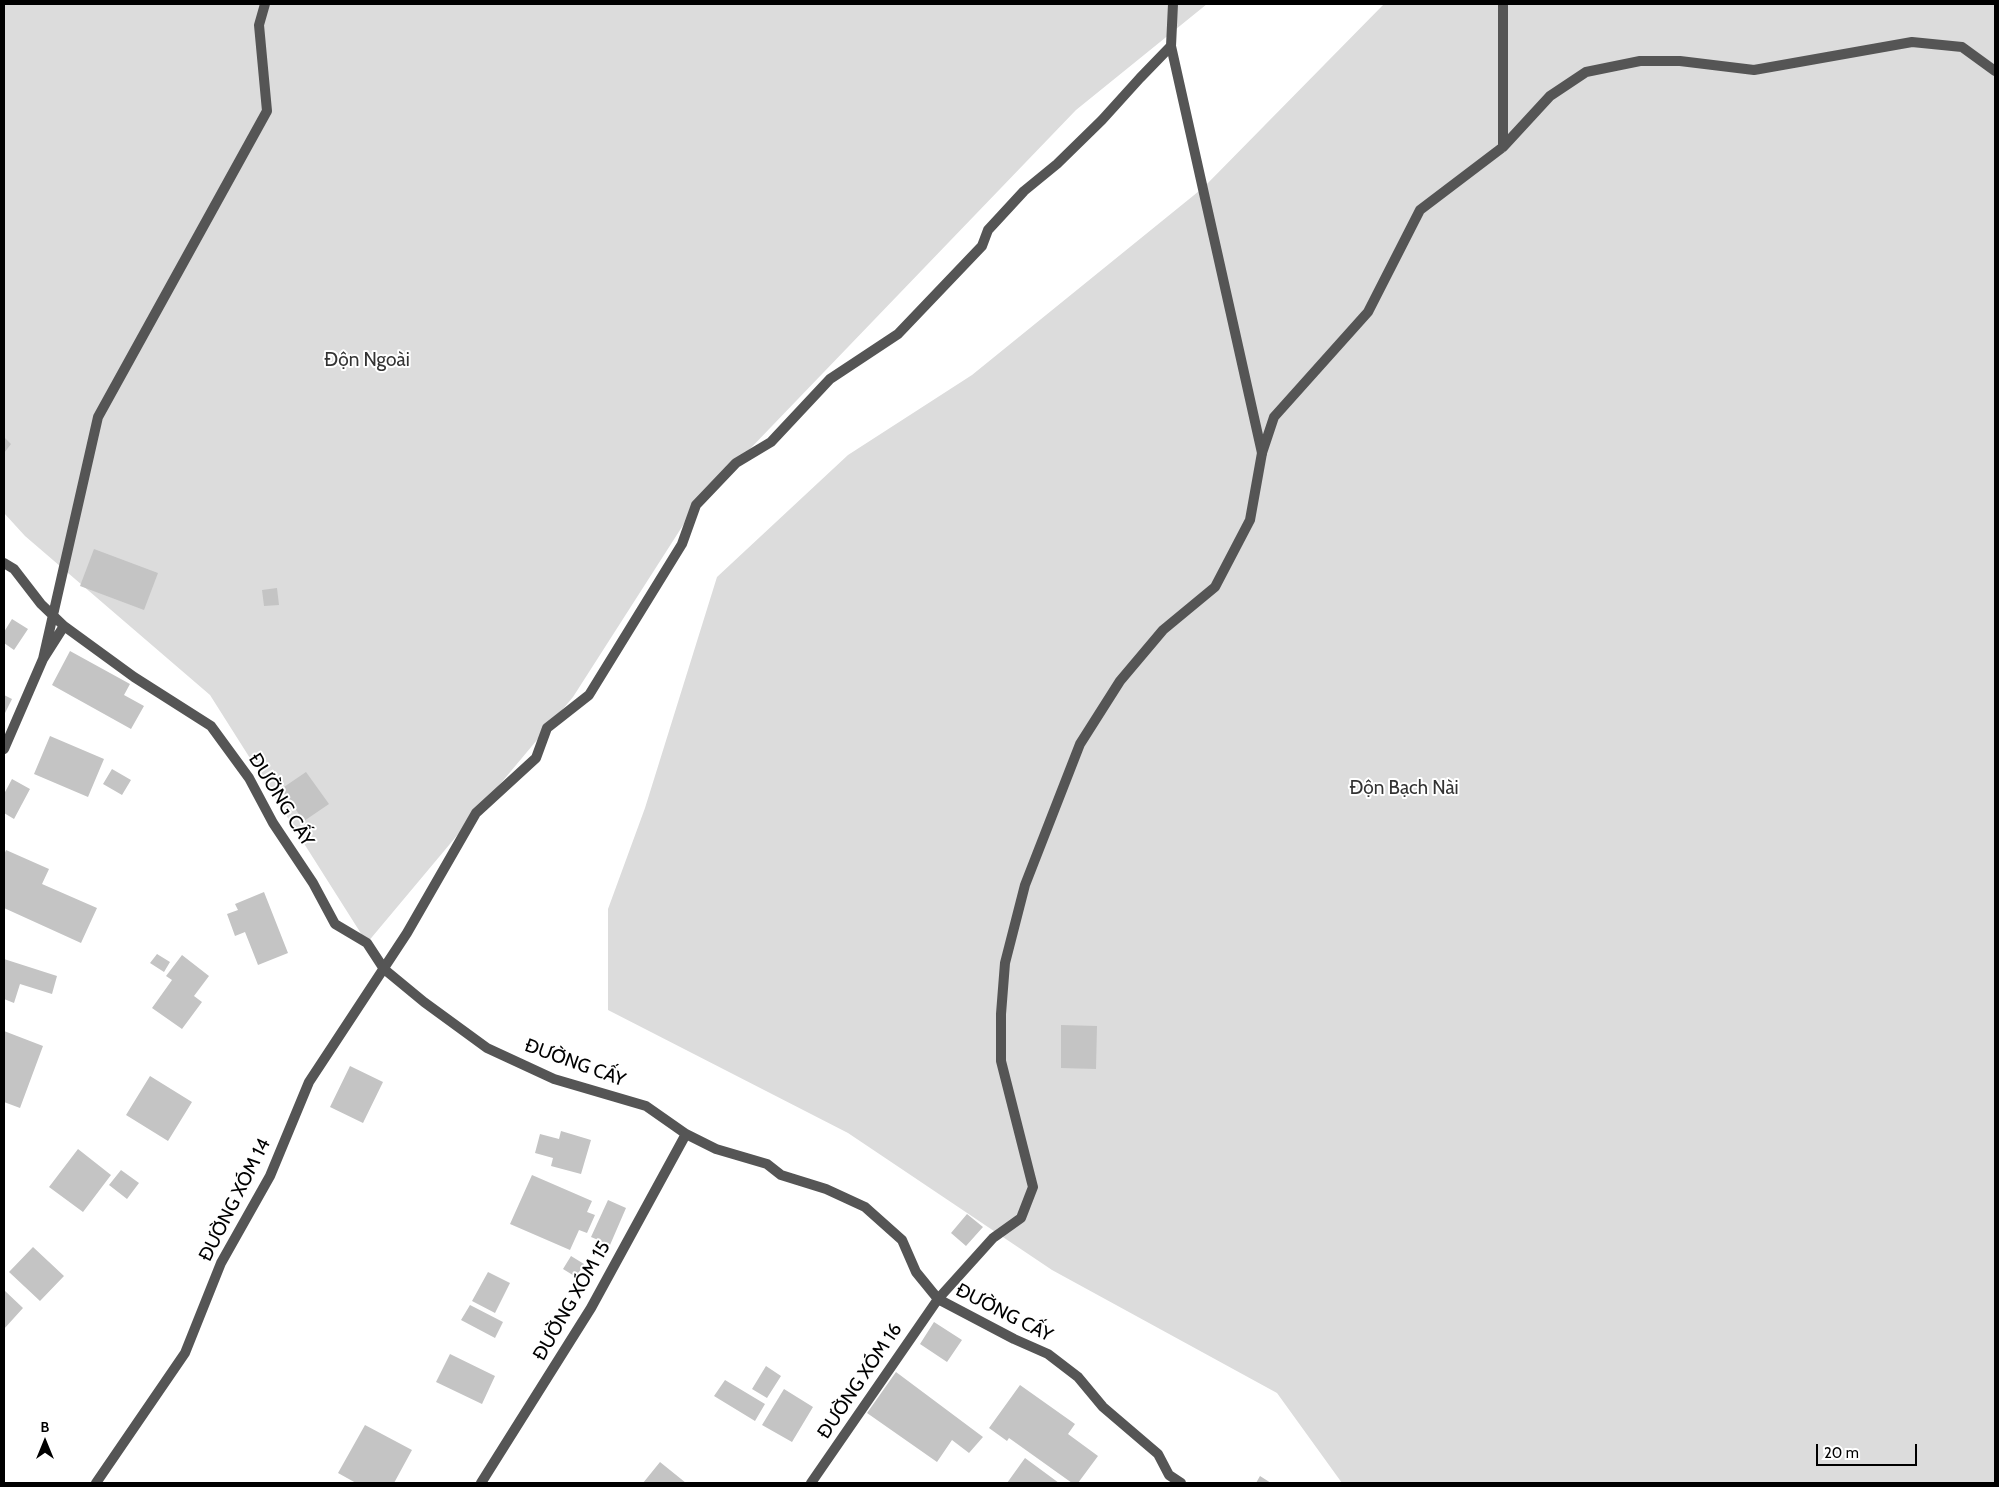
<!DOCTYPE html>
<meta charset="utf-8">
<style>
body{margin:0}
#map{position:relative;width:1999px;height:1487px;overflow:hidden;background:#fff;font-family:Cabin,sans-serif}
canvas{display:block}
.frame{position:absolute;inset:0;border:5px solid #000;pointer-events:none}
.north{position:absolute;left:20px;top:1417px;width:50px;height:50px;-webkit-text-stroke:4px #fff;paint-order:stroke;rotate:0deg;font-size:14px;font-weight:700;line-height:20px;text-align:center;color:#000}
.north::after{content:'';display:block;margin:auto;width:18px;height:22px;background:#000;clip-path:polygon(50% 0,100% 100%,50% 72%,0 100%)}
.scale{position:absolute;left:1816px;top:1444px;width:101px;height:22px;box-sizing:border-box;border:2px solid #000;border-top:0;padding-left:6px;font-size:15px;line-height:18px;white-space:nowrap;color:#000;-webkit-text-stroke:4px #fff;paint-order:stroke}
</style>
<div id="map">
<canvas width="1999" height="1487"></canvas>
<div class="frame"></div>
<div class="north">B</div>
<div class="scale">20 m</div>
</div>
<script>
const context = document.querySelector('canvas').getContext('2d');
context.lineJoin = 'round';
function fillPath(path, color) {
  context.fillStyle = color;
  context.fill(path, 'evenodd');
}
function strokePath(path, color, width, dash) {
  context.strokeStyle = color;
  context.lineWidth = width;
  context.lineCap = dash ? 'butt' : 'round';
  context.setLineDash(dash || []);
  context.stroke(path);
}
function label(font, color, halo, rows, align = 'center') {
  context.font = font + ' Cabin,sans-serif';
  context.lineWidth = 4;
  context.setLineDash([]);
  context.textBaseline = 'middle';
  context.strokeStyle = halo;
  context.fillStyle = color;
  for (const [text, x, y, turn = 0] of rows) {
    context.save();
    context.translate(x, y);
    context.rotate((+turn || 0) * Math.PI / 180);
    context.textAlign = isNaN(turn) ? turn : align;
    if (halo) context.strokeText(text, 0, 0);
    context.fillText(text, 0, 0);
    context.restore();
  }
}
fillPath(new Path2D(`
 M 4,4 L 1207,4 L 1076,110 L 696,505 L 573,697 L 367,943 L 210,695 L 25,536 L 4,513 Z
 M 1384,4 L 1995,4 L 1995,1483 L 1342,1483 L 1277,1393 L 1052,1270 L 848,1133 L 608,1010 L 608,909 L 645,808 L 717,577 L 848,455 L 972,375 L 1204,187 Z`), '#dcdcdc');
fillPath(new Path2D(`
 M 4,437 L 11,444 L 4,453 Z
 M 94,549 L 158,573 L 144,610 L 80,586 Z
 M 277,588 L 279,605 L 264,606 L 262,590 Z
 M 12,619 L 28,629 L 14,650 L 4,643 L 4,632 Z
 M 70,651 L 130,684 L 124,695 L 144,706 L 131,729 L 52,685 Z
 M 4,695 L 12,699 L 4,715 Z
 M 50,736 L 104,759 L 88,797 L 34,774 Z
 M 112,769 L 131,780 L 122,795 L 103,784 Z
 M 306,772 L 329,804 L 304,821 L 281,789 Z
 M 12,779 L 30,789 L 14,819 L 4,813 L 4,794 Z
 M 6,850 L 49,869 L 42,884 L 97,908 L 81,943 L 4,908 L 4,855 Z
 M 264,892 L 288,953 L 258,965 L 245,932 L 235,936 L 227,914 L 238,910 L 235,904 Z
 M 157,954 L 170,962 L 164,972 L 150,963 Z
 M 182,955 L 209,976 L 194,996 L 202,1002 L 182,1029 L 152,1008 L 172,980 L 166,976 Z
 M 4,959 L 57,976 L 52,994 L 20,984 L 14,1003 L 4,999 Z
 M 1061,1025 L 1097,1026 L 1096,1069 L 1061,1068 Z
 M 4,1031 L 43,1046 L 20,1108 L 4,1102 Z
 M 350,1066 L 383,1082 L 363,1123 L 330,1107 Z
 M 150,1076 L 192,1102 L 168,1141 L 126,1115 Z
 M 561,1131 L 591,1140 L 581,1174 L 551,1166 L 553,1158 L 535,1153 L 540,1134 L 559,1139 Z
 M 78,1149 L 111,1175 L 83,1212 L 49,1187 Z
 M 121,1170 L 139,1183 L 127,1199 L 109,1185 Z
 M 532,1175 L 592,1201 L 587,1212 L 595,1215 L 587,1233 L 579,1230 L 570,1250 L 510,1224 Z
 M 608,1200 L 626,1208 L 610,1245 L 591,1237 Z
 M 967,1214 L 983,1227 L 966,1246 L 951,1233 Z
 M 33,1247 L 64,1276 L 40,1301 L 9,1272 Z
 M 571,1256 L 584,1264 L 576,1277 L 563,1269 Z
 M 488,1272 L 510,1283 L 495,1313 L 472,1301 Z
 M 4,1290 L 23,1308 L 4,1329 Z
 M 470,1305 L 503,1322 L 495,1338 L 461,1320 Z
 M 934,1322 L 962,1340 L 947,1362 L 920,1344 Z
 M 450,1354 L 495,1376 L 482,1404 L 436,1382 Z
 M 766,1366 L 781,1376 L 767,1398 L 752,1389 Z
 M 896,1372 L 983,1437 L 969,1453 L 952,1440 L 937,1462 L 867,1413 Z
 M 725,1380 L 765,1404 L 755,1421 L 714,1396 Z
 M 1020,1385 L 1075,1424 L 1068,1434 L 1098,1456 L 1078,1483 L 1072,1483 L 1009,1438 L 1007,1441 L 989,1428 Z
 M 784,1389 L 813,1407 L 792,1442 L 762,1425 Z
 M 365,1425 L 412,1450 L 394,1483 L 356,1483 L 338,1473 Z
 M 1025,1458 L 1059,1483 L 1007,1483 Z
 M 660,1462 L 686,1483 L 643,1483 Z
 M 1260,1476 L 1271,1483 L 1256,1483 Z`), '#c4c4c4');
strokePath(new Path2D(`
 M 1171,46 L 1262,453`), '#555', 10);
strokePath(new Path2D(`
 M 1503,147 L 1550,96 L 1586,72 L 1640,61 L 1680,61 L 1754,70 L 1912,42 L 1962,47 L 1995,71
 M 4,563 L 14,569 L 41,604 L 64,626 L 134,677 L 211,726 L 249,778 L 273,823 L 313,883 L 335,924 L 367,943 L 384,969 L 424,1002 L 487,1048 L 554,1079 L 646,1106 L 686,1134 L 716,1149 L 767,1164 L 781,1175 L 826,1189 L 865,1207 L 902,1240 L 916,1272 L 938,1299 L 1014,1339 L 1048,1354 L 1078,1377 L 1103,1407 L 1158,1454 L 1169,1475 L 1181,1483
 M 43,659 L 98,417 L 267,111 L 259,25 L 265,4
 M 4,749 L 43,659 L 64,626
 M 96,1483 L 185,1353 L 221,1263 L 270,1176 L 309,1082 L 407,933 L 476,813 L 536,758 L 547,728 L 589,695 L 682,544 L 696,505 L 736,463 L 771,442 L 830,379 L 898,334 L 982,246 L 988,230 L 1024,191 L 1057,164 L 1102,120 L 1140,78 L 1171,46 L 1173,4
 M 481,1483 L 591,1308 L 686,1134
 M 811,1483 L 938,1299 L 993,1238 L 1021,1218 L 1033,1187 L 1001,1061 L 1001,1014 L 1005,963 L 1025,885 L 1080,744 L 1120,681 L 1163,630 L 1215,587 L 1250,520 L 1262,453 L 1274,417 L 1368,312 L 1420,210 L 1503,147 L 1503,4`), '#555', 10);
label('19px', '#333', '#fff', [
 ["Độn Ngoài",367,360],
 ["Độn Bạch Nài",1404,788]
]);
label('19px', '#000', '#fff', [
 ["ĐƯỜNG CẤY",281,800,58],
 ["ĐƯỜNG CẤY",575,1063,20],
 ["ĐƯỜNG XÓM 14",235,1200,-63],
 ["ĐƯỜNG XÓM 15",572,1301,-60],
 ["ĐƯỜNG CẤY",1004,1313,27],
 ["ĐƯỜNG XÓM 16",860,1381,-56]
]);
</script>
